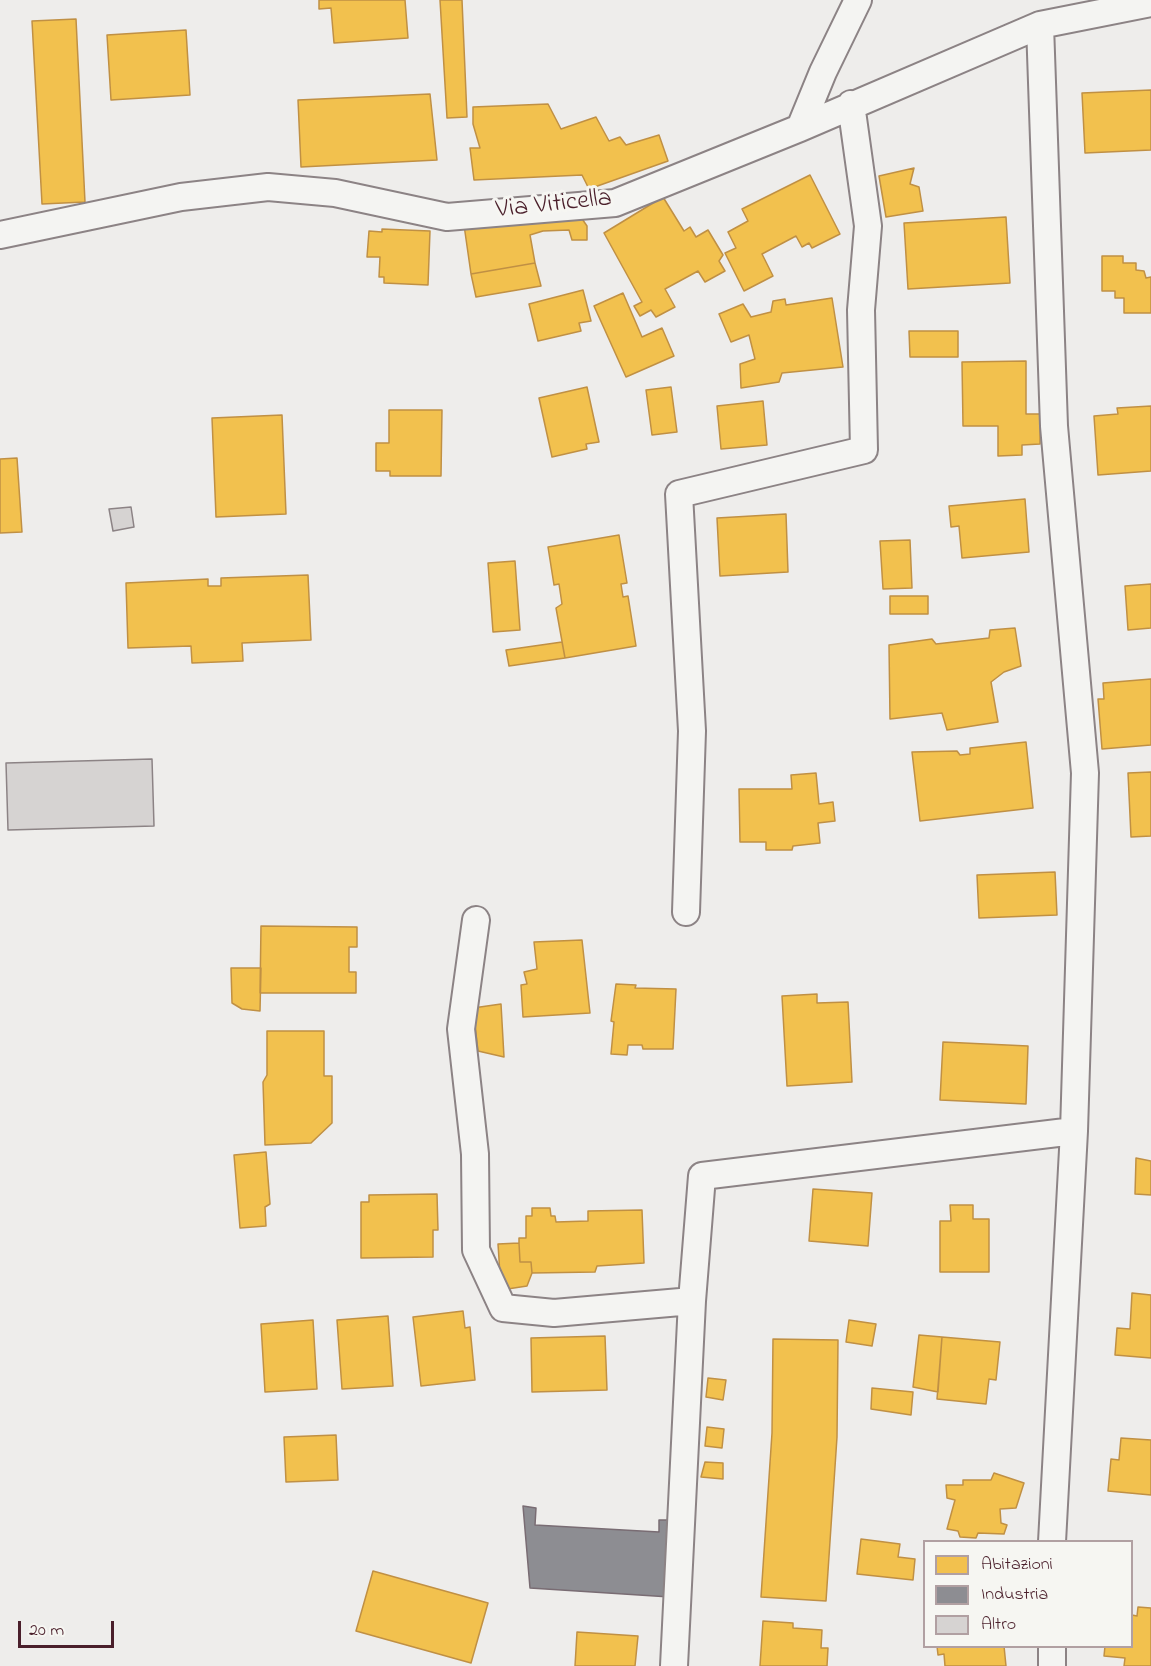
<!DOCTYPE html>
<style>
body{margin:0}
#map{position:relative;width:1151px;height:1666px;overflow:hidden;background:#eeedeb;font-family:"Indie Flower",sans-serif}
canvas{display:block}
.legend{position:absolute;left:923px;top:1540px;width:210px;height:108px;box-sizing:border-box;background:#f6f6f2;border:2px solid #b1a0a2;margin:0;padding:8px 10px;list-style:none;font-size:18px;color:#4a1f2b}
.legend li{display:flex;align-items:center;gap:12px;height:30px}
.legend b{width:30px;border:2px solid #b1a0a2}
.scale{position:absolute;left:18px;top:1621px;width:96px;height:27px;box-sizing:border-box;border:3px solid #4a1f2b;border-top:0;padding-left:8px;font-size:18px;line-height:21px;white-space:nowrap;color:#4a1f2b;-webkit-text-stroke:4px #f6f6f2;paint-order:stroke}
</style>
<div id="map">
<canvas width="1151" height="1666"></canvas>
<ul class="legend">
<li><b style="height:16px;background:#f2c14e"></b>Abitazioni</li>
<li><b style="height:16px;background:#8d8d92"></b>Industria</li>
<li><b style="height:16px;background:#d6d3d2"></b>Altro</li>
</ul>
<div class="scale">20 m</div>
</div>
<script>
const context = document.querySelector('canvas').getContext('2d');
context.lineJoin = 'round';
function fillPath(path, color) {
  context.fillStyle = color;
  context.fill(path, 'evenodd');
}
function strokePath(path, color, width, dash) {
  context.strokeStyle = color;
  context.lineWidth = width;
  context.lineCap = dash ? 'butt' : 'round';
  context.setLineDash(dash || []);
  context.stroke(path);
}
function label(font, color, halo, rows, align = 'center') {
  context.font = font + ' "Indie Flower",sans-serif';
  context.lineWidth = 6;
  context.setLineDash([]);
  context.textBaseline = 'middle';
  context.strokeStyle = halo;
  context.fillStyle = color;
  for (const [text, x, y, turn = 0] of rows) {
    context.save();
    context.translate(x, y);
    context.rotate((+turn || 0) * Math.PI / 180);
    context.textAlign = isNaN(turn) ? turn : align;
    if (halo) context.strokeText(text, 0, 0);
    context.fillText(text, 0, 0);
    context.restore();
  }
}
const homes = new Path2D(`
 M 319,0 L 405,0 L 408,38 L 334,43 L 331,8 L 319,9 Z
 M 440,0 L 462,0 L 467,117 L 447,118 Z
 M 76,19 L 85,202 L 42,204 L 32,21 Z
 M 186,30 L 190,95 L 111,100 L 107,35 Z
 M 1151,90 L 1151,150 L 1085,153 L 1082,93 Z
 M 430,94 L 437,160 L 301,167 L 298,100 Z
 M 548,104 L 561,129 L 596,117 L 609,141 L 620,137 L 626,145 L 659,135 L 668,161 L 589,189 L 582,175 L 474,180 L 470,148 L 480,148 L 473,124 L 473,107 Z
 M 914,168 L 910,184 L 919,187 L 923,211 L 886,217 L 879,176 Z
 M 810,175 L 840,234 L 812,248 L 809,243 L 802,247 L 796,236 L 762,254 L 773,276 L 744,291 L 725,253 L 736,248 L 728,232 L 748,221 L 742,209 Z
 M 663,197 L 684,231 L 690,227 L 696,237 L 708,230 L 723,255 L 719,261 L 725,271 L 705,282 L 698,271 L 665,289 L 675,307 L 656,317 L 651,310 L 640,316 L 634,306 L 642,302 L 604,233 Z
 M 578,213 L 587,226 L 587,240 L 572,240 L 569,230 L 543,231 L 530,235 L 535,263 L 471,274 L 464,225 Z
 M 1006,217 L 1010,283 L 908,289 L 904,223 Z
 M 382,229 L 430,231 L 428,285 L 384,283 L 384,277 L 379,277 L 380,257 L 367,257 L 369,231 L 382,232 Z
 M 1102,256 L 1123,256 L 1123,263 L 1136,263 L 1136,270 L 1144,271 L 1146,278 L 1151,277 L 1151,313 L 1124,313 L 1124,298 L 1115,298 L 1115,291 L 1102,291 Z
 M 535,263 L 541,286 L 476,297 L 471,274 Z
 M 583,290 L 591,321 L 579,323 L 581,331 L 538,341 L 529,304 Z
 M 623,293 L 642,337 L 662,328 L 674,356 L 626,377 L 594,306 Z
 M 832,298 L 843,367 L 782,373 L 779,382 L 741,388 L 740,364 L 755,359 L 749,335 L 731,342 L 719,314 L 743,304 L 751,317 L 771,312 L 773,301 L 785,299 L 786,305 Z
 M 909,331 L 958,331 L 958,357 L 910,357 Z
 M 1026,361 L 1026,414 L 1040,414 L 1040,444 L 1022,445 L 1022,455 L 998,456 L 998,426 L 963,426 L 962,362 Z
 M 587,387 L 599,442 L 586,444 L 587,449 L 552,457 L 539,398 Z
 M 671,387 L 677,432 L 652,435 L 646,390 Z
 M 763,401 L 767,445 L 721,449 L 717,406 Z
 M 1151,406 L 1151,471 L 1098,475 L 1094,416 L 1118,414 L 1117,408 Z
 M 389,410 L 442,410 L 441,476 L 390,476 L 390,471 L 376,471 L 376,443 L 389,443 Z
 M 282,415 L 286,514 L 216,517 L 212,418 Z
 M 17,458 L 22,532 L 0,533 L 0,459 Z
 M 1025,499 L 1029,552 L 962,558 L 959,526 L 951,527 L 949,506 Z
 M 786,514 L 788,572 L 720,576 L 717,518 Z
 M 619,535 L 627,583 L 621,584 L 623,597 L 628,596 L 636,646 L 565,658 L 556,608 L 562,604 L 559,584 L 554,585 L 548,547 Z
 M 910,540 L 912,588 L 883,589 L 880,541 Z
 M 515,561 L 520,630 L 493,632 L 488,563 Z
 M 308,575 L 311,640 L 242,643 L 243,661 L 192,663 L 191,646 L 128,648 L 126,583 L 208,579 L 208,586 L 221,586 L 221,578 Z
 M 1151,584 L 1151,628 L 1128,630 L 1125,586 Z
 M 890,596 L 928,596 L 928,614 L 890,614 Z
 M 1015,628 L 1021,666 L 1004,672 L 991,682 L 998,722 L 947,730 L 942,713 L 890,719 L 889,645 L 932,639 L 936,644 L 989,638 L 990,630 Z
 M 562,642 L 565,658 L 509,666 L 506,650 Z
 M 1151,679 L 1151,745 L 1102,749 L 1098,699 L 1104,699 L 1103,683 Z
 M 1026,742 L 1033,808 L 920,821 L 912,752 L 957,751 L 960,755 L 970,754 L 970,748 Z
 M 1151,772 L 1151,836 L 1131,837 L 1128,773 Z
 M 816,773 L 819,804 L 833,802 L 835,821 L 818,823 L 820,843 L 793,846 L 792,850 L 766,850 L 766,842 L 740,842 L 739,789 L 792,789 L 791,775 Z
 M 1055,872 L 1057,915 L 979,918 L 977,875 Z
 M 261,926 L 357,927 L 357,947 L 349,947 L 349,972 L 356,972 L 356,993 L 260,993 Z
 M 582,940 L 590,1013 L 523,1017 L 521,985 L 527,984 L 524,972 L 537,969 L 534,942 Z
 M 231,968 L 261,968 L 260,1011 L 242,1009 L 232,1003 Z
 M 616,984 L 636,985 L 635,988 L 676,989 L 673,1049 L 643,1049 L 642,1045 L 628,1045 L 627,1055 L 611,1054 L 614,1022 L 611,1021 Z
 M 817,994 L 817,1003 L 848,1002 L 852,1082 L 787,1086 L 782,996 Z
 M 501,1004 L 504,1057 L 478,1051 L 473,1008 Z
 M 267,1031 L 324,1031 L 324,1076 L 332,1076 L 332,1123 L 311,1143 L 265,1145 L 263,1082 L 267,1075 Z
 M 943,1042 L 1028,1046 L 1026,1104 L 940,1100 Z
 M 266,1152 L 270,1204 L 265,1207 L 266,1226 L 240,1228 L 234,1155 Z
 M 1136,1158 L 1151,1161 L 1151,1195 L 1135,1194 Z
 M 813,1189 L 872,1193 L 868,1246 L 809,1241 Z
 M 437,1194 L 438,1230 L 433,1230 L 433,1257 L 361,1258 L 361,1202 L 369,1202 L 369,1195 Z
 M 950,1205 L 973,1205 L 973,1219 L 989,1219 L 989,1272 L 940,1272 L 940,1221 L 951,1221 Z
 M 532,1208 L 550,1208 L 551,1216 L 555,1216 L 556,1222 L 588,1221 L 588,1211 L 642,1210 L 644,1263 L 597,1266 L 595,1272 L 532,1273 L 531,1262 L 520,1262 L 519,1243 L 519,1238 L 526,1238 L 526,1216 L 532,1216 Z
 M 519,1243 L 520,1262 L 531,1262 L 532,1273 L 527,1286 L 501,1290 L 498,1244 Z
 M 1132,1293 L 1151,1295 L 1151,1358 L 1115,1355 L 1117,1328 L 1130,1329 Z
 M 463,1311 L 465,1328 L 470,1327 L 475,1380 L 421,1386 L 413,1317 Z
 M 388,1316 L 393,1386 L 342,1389 L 337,1320 Z
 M 313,1320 L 317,1389 L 265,1392 L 261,1324 Z
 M 849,1320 L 876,1324 L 872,1346 L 846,1342 Z
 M 919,1335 L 942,1337 L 938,1392 L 913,1387 Z
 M 605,1336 L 607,1390 L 532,1392 L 531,1338 Z
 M 942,1337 L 1000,1342 L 996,1380 L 989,1379 L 986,1404 L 937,1399 Z
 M 773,1339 L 838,1340 L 837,1437 L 826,1601 L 761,1597 L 772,1433 Z
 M 708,1378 L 726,1380 L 723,1400 L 706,1397 Z
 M 872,1388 L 913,1392 L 911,1415 L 871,1409 Z
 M 707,1427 L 724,1429 L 722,1448 L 705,1446 Z
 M 336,1435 L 338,1480 L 286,1482 L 284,1437 Z
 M 1121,1438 L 1151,1440 L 1151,1495 L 1108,1491 L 1111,1459 L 1119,1460 Z
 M 705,1462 L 723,1463 L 723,1479 L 701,1477 Z
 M 994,1473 L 1024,1483 L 1016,1508 L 1000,1509 L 1001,1523 L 1007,1525 L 1004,1534 L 978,1533 L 976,1538 L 960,1537 L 958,1531 L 947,1529 L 955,1500 L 947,1498 L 946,1485 L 963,1485 L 963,1480 L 991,1480 Z
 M 861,1539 L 900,1544 L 898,1557 L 915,1559 L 913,1580 L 857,1574 Z
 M 373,1571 L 488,1603 L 471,1663 L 356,1631 Z
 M 1138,1607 L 1151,1608 L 1151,1666 L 1124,1666 L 1125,1658 L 1104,1656 L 1105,1646 L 1132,1646 L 1132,1615 L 1137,1616 Z
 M 763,1621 L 793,1623 L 793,1628 L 822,1630 L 821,1648 L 828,1648 L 827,1666 L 760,1666 Z
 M 577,1632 L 638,1636 L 635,1666 L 575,1666 Z
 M 937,1646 L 1004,1646 L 1006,1666 L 945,1666 L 944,1654 L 938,1655 Z`);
fillPath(homes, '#f2c14e');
strokePath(homes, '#c09044', 1.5);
const industry = new Path2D(`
 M 523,1506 L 536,1508 L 535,1525 L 659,1532 L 659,1520 L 673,1520 L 670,1597 L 530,1588 Z`);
fillPath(industry, '#8d8d92');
strokePath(industry, '#796c73', 1.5);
const building = new Path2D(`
 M 131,507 L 134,527 L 113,531 L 109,509 Z
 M 152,759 L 154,826 L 8,830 L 6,763 Z`);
fillPath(building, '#d6d3d2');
strokePath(building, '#8c8385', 1.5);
const street = new Path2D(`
 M 1040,25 L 1054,426 L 1085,773 L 1074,1131 L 1052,1542
 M 800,128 L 823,72 L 858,0
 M 0,235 L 181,197 L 268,187 L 335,193 L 447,217 L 615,203 L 800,128 L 1040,25 L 1151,3
 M 686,912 L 692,731 L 679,494 L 864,450 L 861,310 L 868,226 L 851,104
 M 476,920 L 461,1029 L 475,1154 L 476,1250 L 503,1308 L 554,1313 L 692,1301
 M 1052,1646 L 1052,1666
 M 674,1666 L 692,1301 L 702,1176 L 1074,1131`);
strokePath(street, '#8c8385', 30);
strokePath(street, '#f4f4f2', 26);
label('26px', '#4a1f2b', '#f6f6f2', [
 ["Via Viticella",554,206,-6]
]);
</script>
